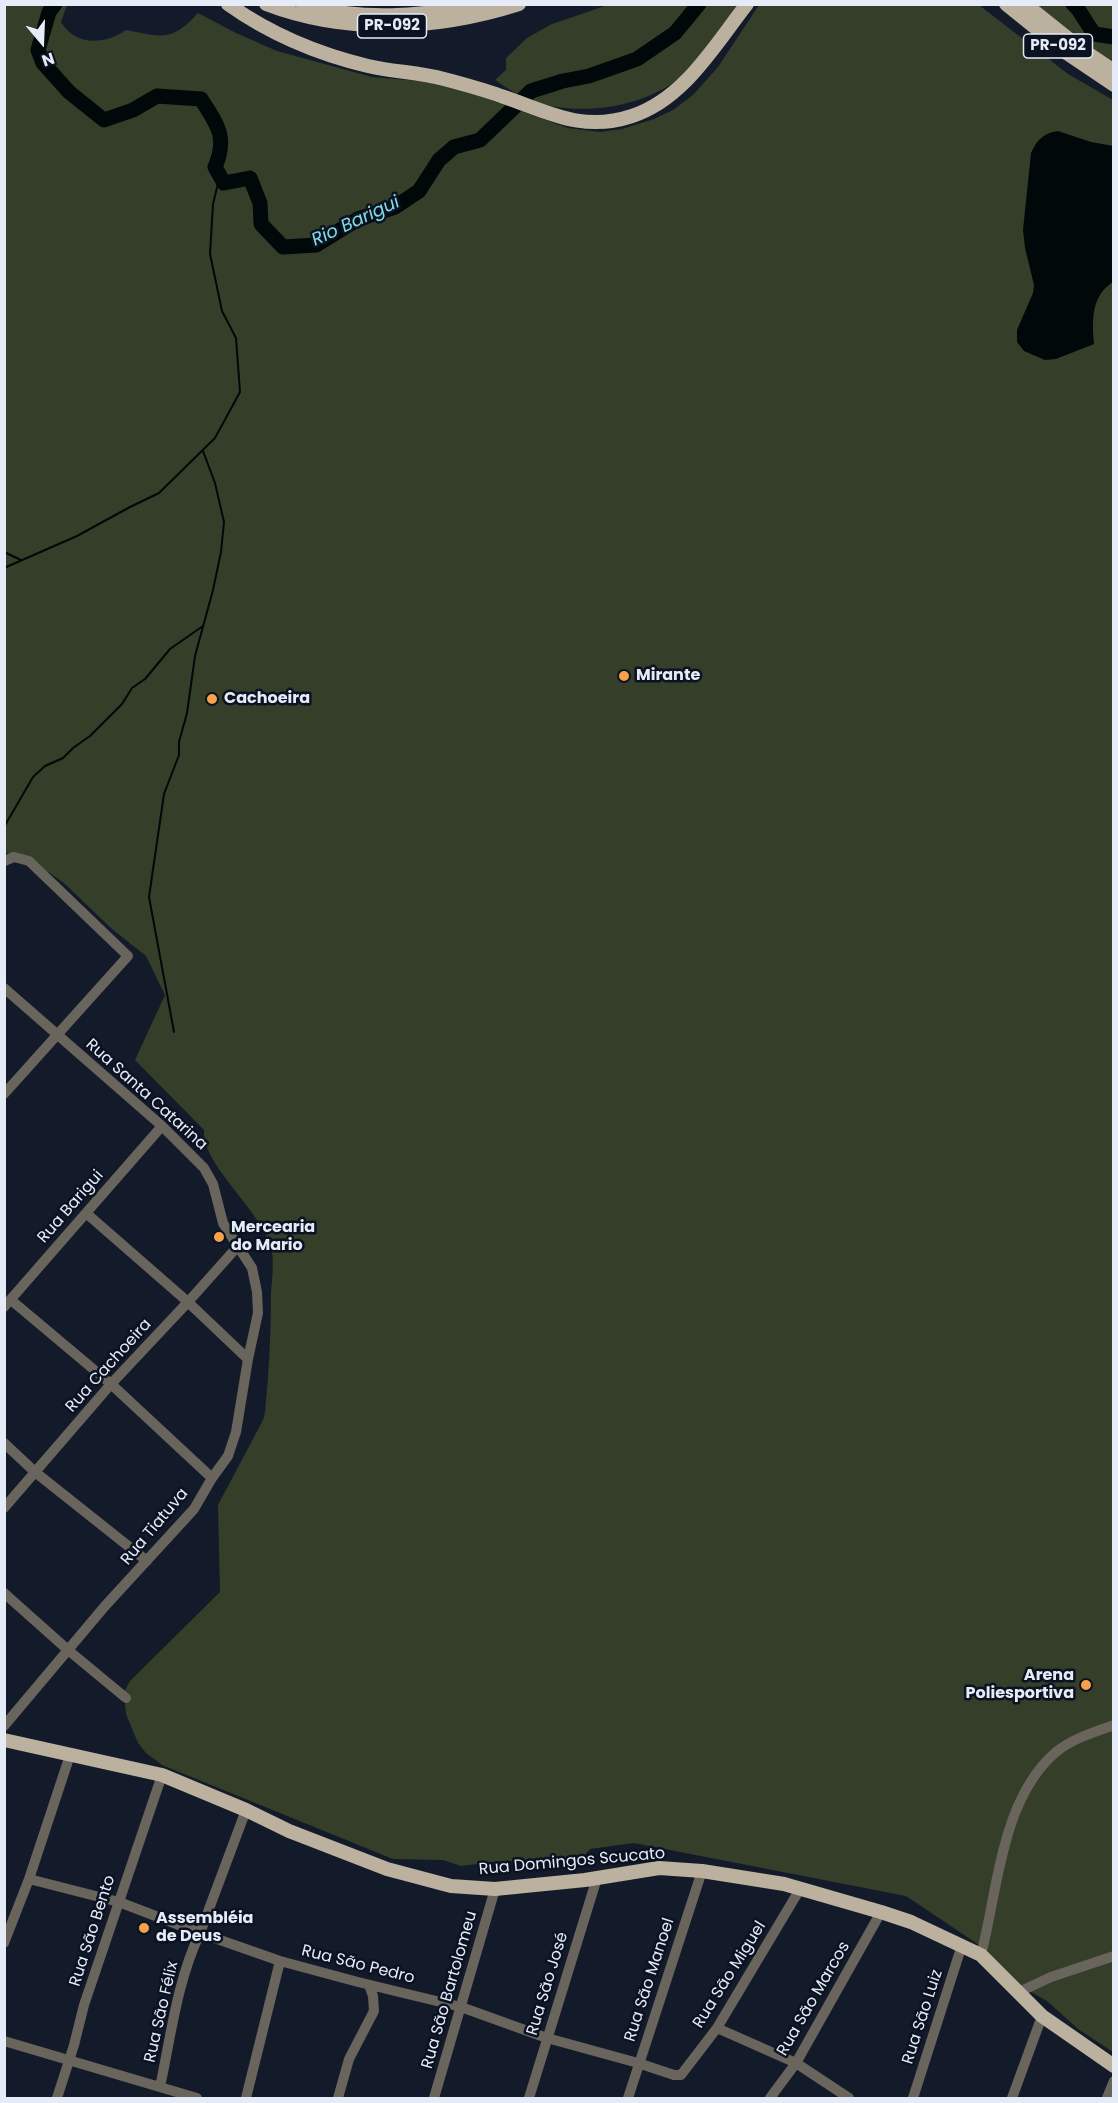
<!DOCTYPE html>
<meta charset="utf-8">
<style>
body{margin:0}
#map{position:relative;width:1118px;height:2103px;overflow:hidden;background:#131b2b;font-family:Poppins,sans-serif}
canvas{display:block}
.frame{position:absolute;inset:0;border:6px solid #e6ecf7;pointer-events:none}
.north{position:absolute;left:12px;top:12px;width:60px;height:60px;-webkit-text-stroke:4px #0b1221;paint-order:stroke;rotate:161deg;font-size:16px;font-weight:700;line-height:24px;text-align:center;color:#e6ecf7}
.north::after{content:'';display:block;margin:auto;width:21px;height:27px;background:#e6ecf7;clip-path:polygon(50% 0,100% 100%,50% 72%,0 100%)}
</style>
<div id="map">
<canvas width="1118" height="2103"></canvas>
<div class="frame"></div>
<div class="north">N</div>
</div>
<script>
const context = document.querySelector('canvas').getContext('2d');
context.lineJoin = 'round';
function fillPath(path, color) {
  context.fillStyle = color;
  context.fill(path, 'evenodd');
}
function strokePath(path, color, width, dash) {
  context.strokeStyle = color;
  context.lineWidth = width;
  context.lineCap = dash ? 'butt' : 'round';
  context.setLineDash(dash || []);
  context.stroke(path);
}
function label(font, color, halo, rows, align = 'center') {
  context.font = font + ' Poppins,sans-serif';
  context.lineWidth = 5;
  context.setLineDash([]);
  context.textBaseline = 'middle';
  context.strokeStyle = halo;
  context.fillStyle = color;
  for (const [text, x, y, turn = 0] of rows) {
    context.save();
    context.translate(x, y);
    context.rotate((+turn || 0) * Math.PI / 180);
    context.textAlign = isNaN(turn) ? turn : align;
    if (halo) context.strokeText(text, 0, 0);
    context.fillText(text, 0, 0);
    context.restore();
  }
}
fillPath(new Path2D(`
 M 5,5 L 67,5 L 61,22 C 75,46 105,45 126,30 C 162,37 172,42 198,13 L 236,33 L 277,51 L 372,77 L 443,83 L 568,128 L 600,132 L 622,129 L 654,119 L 673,110 L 693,95 L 718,67 L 759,5 L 979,5 L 1068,74 L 1113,100 L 1113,2052 L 1078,2029 L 1047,2001 L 992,1970 L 987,1965 L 988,1951 L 906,1896 L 634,1843 L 590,1849 L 584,1856 L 565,1862 L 502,1861 L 461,1866 L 443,1860 L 393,1859 L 162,1765 L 146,1753 L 138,1743 L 126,1714 L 124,1692 L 130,1681 L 220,1592 L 218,1505 L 263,1420 L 265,1412 C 269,1372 271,1333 271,1293 C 272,1280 274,1265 272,1252 C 264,1211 202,1167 204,1130 L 135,1060 L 165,995 L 146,956 L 112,929 L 65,884 L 50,873 L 5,852 Z
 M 608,5 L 738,5 C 722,27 703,59 681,77 C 642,109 574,118 527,99 C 516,94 505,87 495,80 L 506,70 L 506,58 L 527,38 L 552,24 Z
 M 1032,5 L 1113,5 L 1113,66 Z`), '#343e28');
fillPath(new Path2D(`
 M 1058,131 L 1091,142 L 1113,146 L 1113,282 C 1091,296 1092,320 1094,344 L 1056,359 L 1045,360 L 1024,351 L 1017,342 L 1017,330 L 1033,293 L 1034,285 L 1025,248 L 1023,230 L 1031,153 C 1037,140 1043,133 1058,131 Z`), '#000809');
strokePath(new Path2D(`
 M 4,552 L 21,560
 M 4,568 L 77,536 L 130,507 L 159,493 L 215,438 L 240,392 L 236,338 L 222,311 L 210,254 L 213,204 L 220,175
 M 4,827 L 33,777 L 45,766 L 63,758 L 73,748 L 90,736 L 122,704 L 132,688 L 145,679 L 170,649 L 203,626
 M 174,1032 L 149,897 L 164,794 L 179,755 L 179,742 L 187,713 L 195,656 L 213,590 L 221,552 L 224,522 L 215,483 L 203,451`), '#000809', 2);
strokePath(new Path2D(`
 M 55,4 L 49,12 L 38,50 L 43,63 L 69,92 L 104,120 L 133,110 L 157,96 L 201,99 C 217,124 228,137 215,167 L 224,183 L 250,178 L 260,203 L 261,224 L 283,247 L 316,245 L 358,219 L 395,207 L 419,191 L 439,160 L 454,147 L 480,140 L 531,91 L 563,81 L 589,76 L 637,59 L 675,33 L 699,4
 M 1073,4 L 1078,9 L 1094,34 L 1114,37`), '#000809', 15);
strokePath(new Path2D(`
 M 4,861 L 14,857 L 29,861 L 128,956 L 4,1094
 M 4,988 L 162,1126 L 204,1168 L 213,1184 L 223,1223 L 252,1268 L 257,1292 L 258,1313 L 248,1359 L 236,1432 L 228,1456 L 212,1478 L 194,1509 L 105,1606 L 4,1726
 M 86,1213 L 188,1302 L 248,1359
 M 11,1300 L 111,1384 L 212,1478
 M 4,1307 L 162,1126
 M 4,1443 L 35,1472 L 147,1561
 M 4,1508 L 111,1384 L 188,1302 L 238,1246
 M 4,1593 L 68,1650 L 126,1698
 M 29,1879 L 119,1902 L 200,1933 L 280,1961 L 358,1982 L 461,2007 L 547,2038 L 638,2063 L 674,2075 L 681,2075 L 717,2028 L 800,1889
 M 4,1943 L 29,1879 L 70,1755
 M 981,1955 C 998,1890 1001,1799 1056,1752 C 1072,1739 1094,1732 1114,1725
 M 1017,1993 L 1051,1977 L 1114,1956
 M 717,2028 L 796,2063 L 849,2098
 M 4,2041 L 197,2098
 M 160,2087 C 171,2036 177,1981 200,1933 L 246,1810
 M 57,2098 L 74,2045 L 84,2005 L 162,1775
 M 246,2098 L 280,1961
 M 338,2098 L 349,2059 L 374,2011 L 373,1996 L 369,1985
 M 434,2098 L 495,1889
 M 529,2098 L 597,1878
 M 628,2098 L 702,1871
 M 770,2098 L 796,2063 L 881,1912
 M 913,2098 L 962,1945
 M 1012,2098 L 1042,2016
 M 1107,2098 L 1114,2081`), '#6a655c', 10);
strokePath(new Path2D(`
 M 228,4 C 270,34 318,54 368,66 C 393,72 419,72 444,79 C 463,84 482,89 501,96 C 547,111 581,133 632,116 C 684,99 714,46 747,4
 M 266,4 C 347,35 437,30 519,4
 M 303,4 C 361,22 422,16 480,4
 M 1006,4 L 1068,54 L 1114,85
 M 1025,4 L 1080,48 L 1114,71
 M 4,1740 L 162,1775 L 246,1810 L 289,1831 L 387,1869 L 451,1886 L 495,1889 L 585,1880 L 659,1868 L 702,1871 L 784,1884 L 881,1912 L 911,1922 L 981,1955 L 1042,2016 L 1114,2066`), '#bbb19e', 14);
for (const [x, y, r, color] of [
 [624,676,6,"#f8a04b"],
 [212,699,6,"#f8a04b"],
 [219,1237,6,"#f8a04b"],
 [1086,1685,6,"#f8a04b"],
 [144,1928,6,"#f8a04b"]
]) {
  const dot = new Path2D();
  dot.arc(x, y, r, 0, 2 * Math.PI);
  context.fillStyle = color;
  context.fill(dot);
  strokePath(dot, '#0b1221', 2);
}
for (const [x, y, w] of [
 [392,26,69],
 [1058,46,69]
]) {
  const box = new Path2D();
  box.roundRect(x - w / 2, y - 12, w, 24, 4.5);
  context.fillStyle = '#0b1221';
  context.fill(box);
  strokePath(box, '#e6ecf7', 1.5);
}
label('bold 15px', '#e6ecf7', null, [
 ["PR-092",392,26],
 ["PR-092",1058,46]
]);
label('bold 16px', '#e6ecf7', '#0b1221', [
 ["Mirante",636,676],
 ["Cachoeira",224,699],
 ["Mercearia",231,1228],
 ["do Mario",231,1246],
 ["Arena",1074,1676,"right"],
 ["Poliesportiva",1074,1694,"right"],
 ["Assembléia",156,1919],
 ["de Deus",156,1937]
], 'left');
label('16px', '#e6ecf7', '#0b1221', [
 ["Rua Santa Catarina",146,1095,42],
 ["Rua Barigui",71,1207,-49],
 ["Rua Cachoeira",109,1366,-48],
 ["Rua Tiatuva",155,1527,-50],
 ["Rua Domingos Scucato",572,1862,-5],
 ["Rua São Bento",93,1931,-72],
 ["Rua São Pedro",358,1965,14],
 ["Rua São Miguel",730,1975,-58],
 ["Rua São Manoel",650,1980,-72],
 ["Rua São José",548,1984,-73],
 ["Rua São Bartolomeu",450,1990,-74],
 ["Rua São Marcos",814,1999,-60],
 ["Rua São Félix",162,2012,-77],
 ["Rua São Luiz",923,2017,-72]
]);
label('italic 18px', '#84dee5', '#0b1221', [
 ["Rio Barigui",356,222,-25]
]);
</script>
